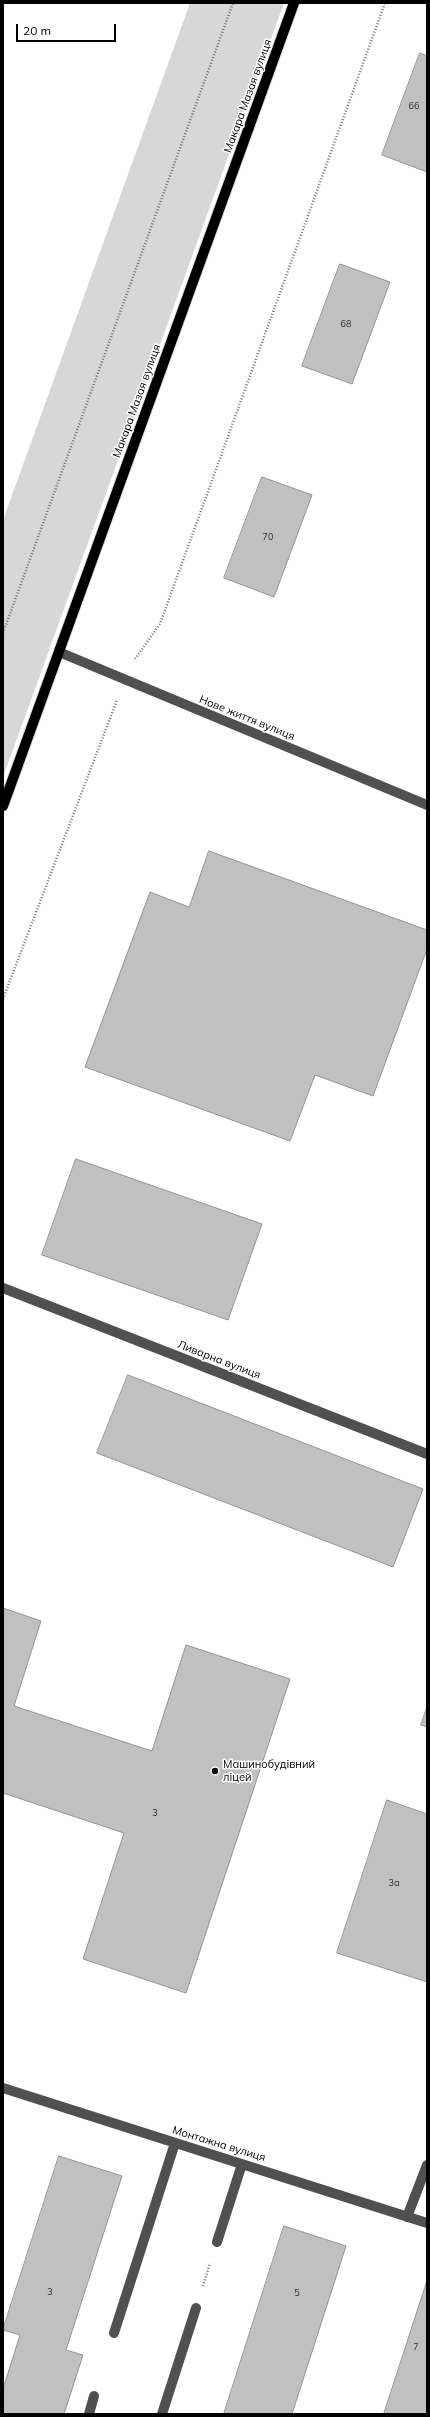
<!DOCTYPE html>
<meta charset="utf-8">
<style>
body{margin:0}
#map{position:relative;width:430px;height:2417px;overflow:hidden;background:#fff;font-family:Mulish,sans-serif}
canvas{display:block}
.frame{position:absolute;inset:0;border:4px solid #000;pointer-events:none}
.scale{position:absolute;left:16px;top:24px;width:100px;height:18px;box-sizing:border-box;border:2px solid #000;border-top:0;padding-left:5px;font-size:12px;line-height:14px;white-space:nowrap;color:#000;-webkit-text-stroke:3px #fff;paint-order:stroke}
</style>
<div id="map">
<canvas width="430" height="2417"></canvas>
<div class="frame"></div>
<div class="scale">20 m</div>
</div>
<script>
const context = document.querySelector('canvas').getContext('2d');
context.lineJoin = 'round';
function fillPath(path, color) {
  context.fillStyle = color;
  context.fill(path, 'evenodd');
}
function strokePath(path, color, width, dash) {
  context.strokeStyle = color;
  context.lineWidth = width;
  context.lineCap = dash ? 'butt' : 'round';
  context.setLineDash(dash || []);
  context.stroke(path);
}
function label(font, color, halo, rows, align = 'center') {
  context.font = font + ' Mulish,sans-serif';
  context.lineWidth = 3;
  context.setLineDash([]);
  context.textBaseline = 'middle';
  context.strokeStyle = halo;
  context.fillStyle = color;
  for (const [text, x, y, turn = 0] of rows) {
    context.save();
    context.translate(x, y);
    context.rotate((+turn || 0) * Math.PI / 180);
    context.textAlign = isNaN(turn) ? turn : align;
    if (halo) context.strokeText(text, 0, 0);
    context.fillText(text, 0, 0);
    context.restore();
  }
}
fillPath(new Path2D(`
 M 190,3 L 284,3 L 3,777 L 3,520 Z`), '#d7d7d7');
const building = new Path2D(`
 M 420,53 L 427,56 L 427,172 L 382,155 Z
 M 340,264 L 390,282 L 352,384 L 302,366 Z
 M 262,477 L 312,495 L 274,597 L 224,578 Z
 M 209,851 L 427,930 L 427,949 L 373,1096 L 315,1075 L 290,1141 L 85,1067 L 150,892 L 189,907 Z
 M 76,1159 L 262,1224 L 228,1320 L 42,1255 Z
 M 128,1375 L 423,1489 L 393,1567 L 97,1453 Z
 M 3,1608 L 41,1621 L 14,1706 L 152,1751 L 186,1645 L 290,1679 L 186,1993 L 83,1959 L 124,1833 L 3,1793 Z
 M 427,1707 L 427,1727 L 421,1725 Z
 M 387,1800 L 427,1814 L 427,1982 L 337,1953 Z
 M 59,2156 L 122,2176 L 66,2350 L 83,2355 L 64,2414 L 3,2414 L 3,2389 L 20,2335 L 3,2330 Z
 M 284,2226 L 346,2246 L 292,2414 L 224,2414 Z
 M 427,2281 L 427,2414 L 384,2414 Z`);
fillPath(building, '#c0c0c0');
strokePath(building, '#949494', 1);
const major = new Path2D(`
 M 3,806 L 294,3`);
strokePath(major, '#dbdbdb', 12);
strokePath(new Path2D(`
 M 3,633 L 233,3
 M 135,659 L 160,624 L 385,3
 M 3,999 L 117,700
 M 203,2286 L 210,2263`), '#727272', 2.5, [1, 2]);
strokePath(new Path2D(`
 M 59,652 L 427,805
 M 3,1288 L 427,1454
 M 3,2088 L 427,2223
 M 407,2217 L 427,2165
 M 217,2242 L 242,2164
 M 114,2333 L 175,2143
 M 89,2414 L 94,2396
 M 162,2414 L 196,2308`), '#505050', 10);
strokePath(major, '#000', 10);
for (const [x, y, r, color] of [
 [215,1771,4,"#000"]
]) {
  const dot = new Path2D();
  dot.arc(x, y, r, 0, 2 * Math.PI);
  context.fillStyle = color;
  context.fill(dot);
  strokePath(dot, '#fff', 1.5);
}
label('9px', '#303030', null, [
 ["66",414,106],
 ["68",346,324],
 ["70",268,537],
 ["3",155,1813],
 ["3а",394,1883],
 ["3",50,2292],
 ["5",297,2293],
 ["7",416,2347]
]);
label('11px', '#000', '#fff', [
 ["Макара Мазая вулиця",248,96,-70],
 ["Макара Мазая вулиця",137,401,-70],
 ["Нове життя вулиця",247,718,22],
 ["Ливарна вулиця",219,1360,21],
 ["Монтажна вулиця",219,2144,17]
]);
label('11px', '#000', '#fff', [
 ["Машинобудівний",223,1765],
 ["ліцей",223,1778]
], 'left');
</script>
